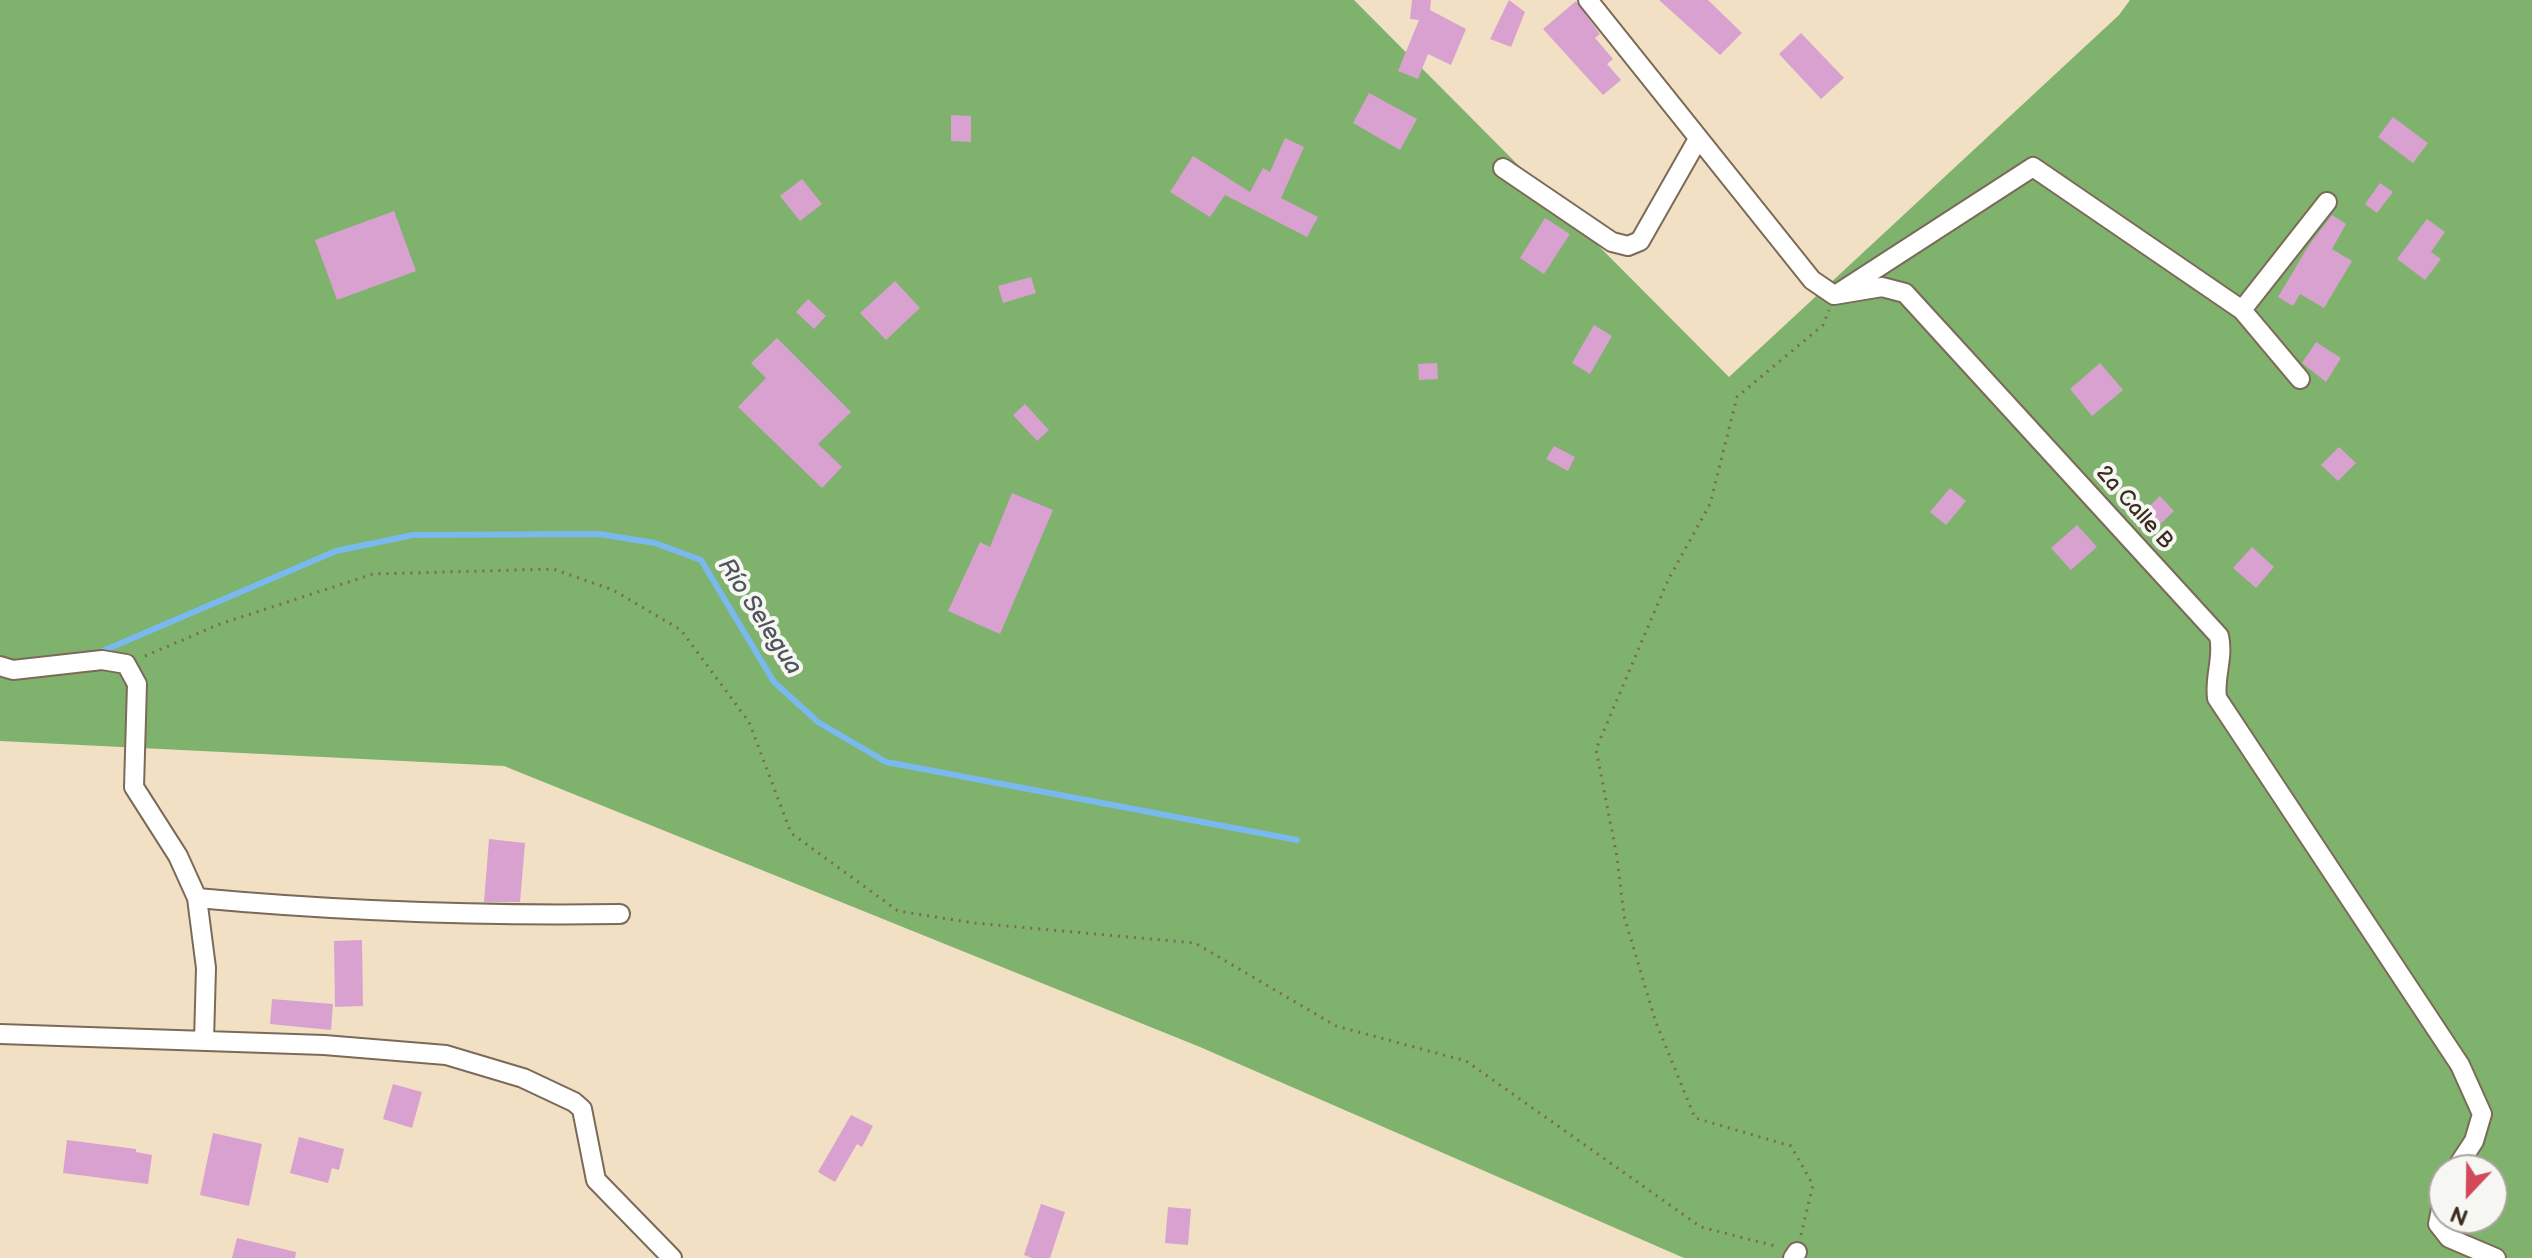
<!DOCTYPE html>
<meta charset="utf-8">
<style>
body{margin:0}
#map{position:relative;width:2532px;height:1258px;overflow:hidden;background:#f2e0c4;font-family:"Balsamiq Sans",sans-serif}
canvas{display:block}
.north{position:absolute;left:2428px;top:1154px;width:80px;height:80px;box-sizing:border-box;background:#f6f6f2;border:2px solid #aba49d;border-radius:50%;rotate:202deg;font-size:22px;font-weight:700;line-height:32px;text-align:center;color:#3b2a1e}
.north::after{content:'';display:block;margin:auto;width:28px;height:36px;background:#d1495b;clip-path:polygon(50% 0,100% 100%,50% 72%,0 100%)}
</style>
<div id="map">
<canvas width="2532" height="1258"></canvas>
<div class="north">N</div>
</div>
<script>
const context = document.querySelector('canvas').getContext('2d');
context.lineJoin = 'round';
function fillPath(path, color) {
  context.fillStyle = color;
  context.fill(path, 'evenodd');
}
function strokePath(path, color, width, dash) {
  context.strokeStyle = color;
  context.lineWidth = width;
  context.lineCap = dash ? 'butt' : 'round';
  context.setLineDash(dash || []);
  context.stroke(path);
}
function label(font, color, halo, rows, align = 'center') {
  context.font = font + ' "Balsamiq Sans",sans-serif';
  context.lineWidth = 8;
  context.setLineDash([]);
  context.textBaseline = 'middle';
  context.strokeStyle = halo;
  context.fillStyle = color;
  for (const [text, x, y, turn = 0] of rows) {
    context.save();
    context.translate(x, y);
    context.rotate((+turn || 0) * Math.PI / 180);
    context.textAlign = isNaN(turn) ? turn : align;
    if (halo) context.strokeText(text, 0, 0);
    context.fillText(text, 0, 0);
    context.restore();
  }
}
fillPath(new Path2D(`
 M 0,0 L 1354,0 L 1729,377 L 2119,15 L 2130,0 L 2532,0 L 2532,1258 L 1684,1258 L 1200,1047 L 504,766 L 0,741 ZM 2444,1170 L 2492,1170 L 2492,1218 L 2444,1218 Z`), '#7fb26d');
strokePath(new Path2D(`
 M 98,653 L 336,551 L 413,535 L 599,534 L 655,543 L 701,560 L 774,682 L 818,722 L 886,762 L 1297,840`), '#7ab9ee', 6);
fillPath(new Path2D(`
 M 1412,0 L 1431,0 L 1430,10 L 1466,29 L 1451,65 L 1428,54 L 1418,79 L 1398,71 L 1419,20 L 1410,19 Z
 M 1509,0 L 1525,12 L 1511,47 L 1490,39 Z
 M 1659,0 L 1708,0 L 1742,33 L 1720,55 Z
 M 1576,1 L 1600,34 L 1595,38 L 1613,59 L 1607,64 L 1621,80 L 1603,95 L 1543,29 Z
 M 1801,33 L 1844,78 L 1821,99 L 1779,54 Z
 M 1369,93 L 1417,119 L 1400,150 L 1353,123 Z
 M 951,115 L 971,116 L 971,142 L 951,141 Z
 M 2393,117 L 2428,143 L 2413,163 L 2378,137 Z
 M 1285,138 L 1304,147 L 1281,198 L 1318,217 L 1307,237 L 1225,195 L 1210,217 L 1170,192 L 1193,156 L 1250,192 L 1263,168 L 1270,172 Z
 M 802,179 L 822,204 L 800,221 L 780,196 Z
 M 2380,183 L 2393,192 L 2377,213 L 2365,204 Z
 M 394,211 L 416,271 L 337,300 L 315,240 Z
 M 2332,215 L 2346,224 L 2332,249 L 2352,261 L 2324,308 L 2300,294 L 2293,306 L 2278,297 L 2309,245 Z
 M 1545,218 L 1570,234 L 1544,274 L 1520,258 Z
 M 2427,219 L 2445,232 L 2431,252 L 2441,259 L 2425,280 L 2397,259 Z
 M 1031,277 L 1036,293 L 1003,303 L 998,286 Z
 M 895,281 L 920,308 L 886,340 L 860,313 Z
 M 808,299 L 826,316 L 814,329 L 796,312 Z
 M 1594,325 L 1612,336 L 1590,374 L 1572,363 Z
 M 777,338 L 851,412 L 818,444 L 842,467 L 822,488 L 738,407 L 766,378 L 751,363 Z
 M 2316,342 L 2341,358 L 2326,382 L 2302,363 Z
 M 1437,363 L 1438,379 L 1419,380 L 1418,364 Z
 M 2100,363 L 2123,390 L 2092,416 L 2070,389 Z
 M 1025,404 L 1049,430 L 1037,441 L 1013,415 Z
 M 1554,446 L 1575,457 L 1568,471 L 1546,459 Z
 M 2339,447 L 2356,463 L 2338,481 L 2321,465 Z
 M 1950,488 L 1966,501 L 1946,525 L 1930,512 Z
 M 1012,493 L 1053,510 L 1000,634 L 948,611 L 980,542 L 990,547 Z
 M 2160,496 L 2174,511 L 2152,532 L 2138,517 Z
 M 2077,525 L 2097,547 L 2071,570 L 2051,548 Z
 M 2252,547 L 2274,567 L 2256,588 L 2233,568 Z
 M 489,839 L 525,843 L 520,902 L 484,902 Z
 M 362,940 L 363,1006 L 335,1007 L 334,941 Z
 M 272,999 L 333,1004 L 331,1030 L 270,1024 Z
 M 393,1084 L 422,1092 L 412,1128 L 383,1119 Z
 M 851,1115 L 873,1126 L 862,1147 L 857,1144 L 835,1182 L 818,1172 Z
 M 213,1133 L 262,1144 L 249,1206 L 200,1195 Z
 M 299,1137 L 344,1149 L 339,1170 L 332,1168 L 328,1183 L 290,1173 Z
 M 67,1140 L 136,1149 L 136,1152 L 152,1155 L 148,1184 L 63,1173 Z
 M 1041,1204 L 1065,1212 L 1050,1258 L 1032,1258 L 1024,1255 Z
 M 1168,1207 L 1191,1209 L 1188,1245 L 1165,1243 Z
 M 237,1238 L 296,1252 L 295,1258 L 232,1258 Z`), '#d8a1d0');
const street = new Path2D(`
 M 1588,0 L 1812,280 L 1834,295 L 1882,287 L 1905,293 L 2219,636 C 2224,658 2214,676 2217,698 L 2460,1065 L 2482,1114 L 2474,1141 L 2455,1170
 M 1503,168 L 1612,242 L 1628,246 L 1640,241 L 1698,139
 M 1840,292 L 2033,167 L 2242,310 L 2300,379
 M 2242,310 L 2327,202
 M 0,666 L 13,670 L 102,660 L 126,664 L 137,684 L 134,787 L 178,856 L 197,898 L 206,968 L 204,1041
 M 197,898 C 338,911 479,916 620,914
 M 0,1034 L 324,1045 L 446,1055 L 523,1078 L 574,1102 L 582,1109 L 596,1180 L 672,1258
 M 2444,1195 L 2438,1224 L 2449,1238 L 2496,1258
 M 1793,1258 L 1797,1252`);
strokePath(street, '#7b6a58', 22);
strokePath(new Path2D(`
 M 145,656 L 220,624 L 373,574 L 553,569 L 613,590 L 681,630 L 749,722 L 791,833 L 898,911 L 974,923 L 1195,943 L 1336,1026 L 1466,1061 L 1701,1227 L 1779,1247
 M 1801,1235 L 1813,1185 L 1791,1146 L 1695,1118 L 1655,1020 L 1624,916 L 1617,857 L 1596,749 L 1668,580 L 1710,504 L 1737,397 L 1823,325 L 1829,310`), '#7b6a58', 3, [2, 6]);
strokePath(street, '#fff', 18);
label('22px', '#3b2a1e', '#f6f6f2', [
 ["2a Calle B",2134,508,48]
]);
label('italic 24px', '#4e555c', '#f6f6f2', [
 ["Río Selegua",759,617,57]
]);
</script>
